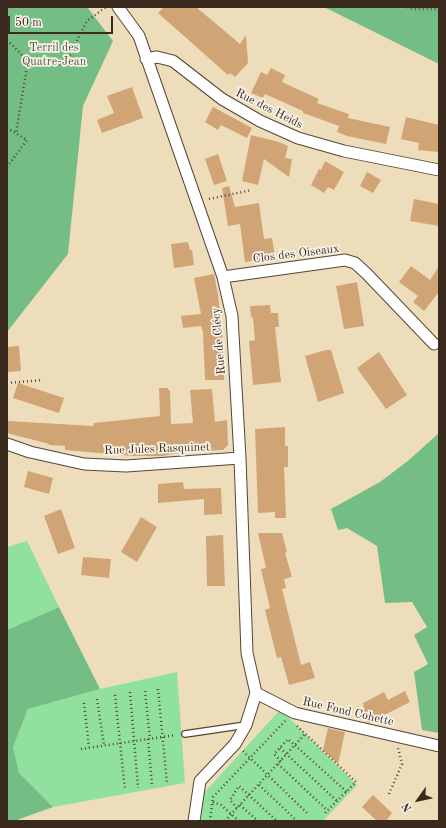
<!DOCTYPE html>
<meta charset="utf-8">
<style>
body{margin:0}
#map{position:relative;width:446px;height:828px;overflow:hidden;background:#edb;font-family:"Old Standard TT",serif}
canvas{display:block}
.frame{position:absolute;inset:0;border:8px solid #3b2a1e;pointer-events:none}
.north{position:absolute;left:398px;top:780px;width:40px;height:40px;-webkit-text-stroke:3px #f7f3e8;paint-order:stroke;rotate:237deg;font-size:11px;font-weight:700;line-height:16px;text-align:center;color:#3b2a1e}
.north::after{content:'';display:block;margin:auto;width:14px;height:18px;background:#3b2a1e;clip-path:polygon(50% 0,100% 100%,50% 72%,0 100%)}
.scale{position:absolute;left:8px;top:16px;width:105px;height:18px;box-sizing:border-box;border:2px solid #3b2a1e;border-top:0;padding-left:5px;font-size:12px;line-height:14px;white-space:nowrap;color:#3b2a1e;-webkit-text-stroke:3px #f7f3e8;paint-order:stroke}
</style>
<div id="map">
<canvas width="446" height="828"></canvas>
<div class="frame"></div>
<div class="north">N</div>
<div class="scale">50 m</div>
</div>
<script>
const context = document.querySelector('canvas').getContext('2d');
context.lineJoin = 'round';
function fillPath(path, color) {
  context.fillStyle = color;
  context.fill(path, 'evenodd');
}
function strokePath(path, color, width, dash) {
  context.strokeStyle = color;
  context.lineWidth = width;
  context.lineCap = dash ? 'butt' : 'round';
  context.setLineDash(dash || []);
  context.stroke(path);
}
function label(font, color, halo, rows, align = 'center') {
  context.font = font + ' "Old Standard TT",serif';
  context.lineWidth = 3.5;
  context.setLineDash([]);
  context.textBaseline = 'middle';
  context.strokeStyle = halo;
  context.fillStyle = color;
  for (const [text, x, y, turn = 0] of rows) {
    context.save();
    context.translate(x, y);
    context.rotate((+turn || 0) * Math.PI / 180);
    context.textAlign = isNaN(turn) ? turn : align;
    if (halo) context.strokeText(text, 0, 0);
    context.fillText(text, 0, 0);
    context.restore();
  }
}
fillPath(new Path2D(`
 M 27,541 L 59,607 L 7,630 L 7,547 Z
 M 177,672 L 185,783 L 53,807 L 19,774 L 13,747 L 28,709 L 100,689 Z
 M 282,711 L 357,785 L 323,821 L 201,821 L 204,793 L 278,712 Z`), '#90e09e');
fillPath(new Path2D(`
 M 7,7 L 87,7 L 113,41 L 83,106 L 68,254 L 7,332 Z
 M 324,7 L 439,7 L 439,64 Z
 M 439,433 L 439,733 L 422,730 L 414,672 L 428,664 L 414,635 L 427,627 L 412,602 L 385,603 L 377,546 L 347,528 L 338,530 L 331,509 L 380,482 L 409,460 Z
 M 59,607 L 100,689 L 28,709 L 13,747 L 19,773 L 53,807 L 14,821 L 7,821 L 7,630 Z`), '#74be85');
fillPath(new Path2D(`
 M 164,7 L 196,7 L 240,44 L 246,35 L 248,63 L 235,77 L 230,73 L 228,75 L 158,13 Z
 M 271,68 L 285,75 L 282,82 L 319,99 L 317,103 L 349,114 L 348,118 L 390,127 L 386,144 L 347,136 L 337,132 L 339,126 L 303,113 L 303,111 L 265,94 L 263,98 L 251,93 L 261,72 L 267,75 Z
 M 132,87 L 143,118 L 102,133 L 97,120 L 114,113 L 107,96 Z
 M 213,107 L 252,128 L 247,138 L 221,125 L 218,130 L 205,122 Z
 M 406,117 L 439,125 L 439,152 L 418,150 L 419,143 L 401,139 Z
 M 251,135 L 279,142 L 288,146 L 285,158 L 292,159 L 289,177 L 264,159 L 258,185 L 242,181 Z
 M 218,154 L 227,181 L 214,185 L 205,159 Z
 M 325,161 L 344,172 L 334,190 L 328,187 L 324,193 L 311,185 L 319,169 L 321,170 Z
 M 367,172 L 381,180 L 373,193 L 360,186 Z
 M 229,186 L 235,207 L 259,203 L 264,239 L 272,238 L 275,257 L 245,262 L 240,224 L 228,226 L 222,188 Z
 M 414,199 L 439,204 L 439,226 L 410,221 Z
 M 188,242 L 190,250 L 192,250 L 194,265 L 174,268 L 171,244 Z
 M 411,266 L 430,280 L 439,266 L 439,292 L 424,311 L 413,302 L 418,296 L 399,282 Z
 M 214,274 L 218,295 L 222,330 L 224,380 L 205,380 L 203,332 L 201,326 L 183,328 L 181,316 L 201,314 L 194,278 Z
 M 357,282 L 364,326 L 344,329 L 336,286 Z
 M 270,305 L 271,313 L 278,313 L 279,327 L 275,327 L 281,382 L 253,385 L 249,341 L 255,340 L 253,318 L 251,317 L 250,306 Z
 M 19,346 L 21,371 L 7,372 L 7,347 Z
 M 326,350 L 331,350 L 344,393 L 318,402 L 305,356 Z
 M 379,352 L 407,395 L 386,409 L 357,368 Z
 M 18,383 L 64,398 L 59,413 L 13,398 Z
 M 159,388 L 168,388 L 168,390 L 170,390 L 171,424 L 193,423 L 190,390 L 212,389 L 215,422 L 227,420 L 228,445 L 223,450 L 184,452 L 162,456 L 132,456 L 65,450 L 65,446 L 49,445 L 49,444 L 7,433 L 8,421 L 93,426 L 94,423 L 160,416 Z
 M 285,427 L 285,446 L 288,446 L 288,467 L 284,467 L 286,518 L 275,518 L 275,512 L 258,513 L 255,429 Z
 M 28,471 L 53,478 L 49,494 L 24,487 Z
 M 183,482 L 184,489 L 221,488 L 222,514 L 204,515 L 204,499 L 158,503 L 158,484 Z
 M 61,509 L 75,548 L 58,554 L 44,516 Z
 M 141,517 L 157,527 L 137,562 L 121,552 Z
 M 258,533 L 282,533 L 287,552 L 285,553 L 292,577 L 284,579 L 286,588 L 282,589 L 301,665 L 310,662 L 315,678 L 289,685 L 281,657 L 277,658 L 265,610 L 270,608 L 261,569 L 266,568 Z
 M 223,535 L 225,586 L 207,586 L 206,536 Z
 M 83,557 L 111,559 L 109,578 L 81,575 Z
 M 405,691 L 410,702 L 369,723 L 366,722 L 363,703 L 384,692 L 388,700 Z
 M 328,728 L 345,732 L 338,764 L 323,750 Z
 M 373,795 L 392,813 L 386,821 L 377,821 L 362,807 Z`), '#d1a476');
const lane = new Path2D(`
 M 185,734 L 246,725`);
const street = new Path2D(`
 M 118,7 L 139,36 L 223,277 L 232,316 L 240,458 L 247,653 L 256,693 L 246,725 L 235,744 L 200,781 L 194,821
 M 146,59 L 157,57 L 173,61 L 222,99 L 260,121 L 298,138 L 344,151 L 439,170
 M 223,277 L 345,260 L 355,263 L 367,274 L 434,344
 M 7,444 L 30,452 L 84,464 L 126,466 L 240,458
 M 256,693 L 295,713 L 439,746`);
strokePath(lane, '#564536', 8);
strokePath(street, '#564536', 13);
strokePath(new Path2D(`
 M 407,7 L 413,9 L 439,9
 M 7,40 L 28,61 L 16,133
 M 28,61 L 65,65 L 87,21 L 106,7
 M 7,128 L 27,140 L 7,167
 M 209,199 L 252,190
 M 7,383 L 43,380
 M 158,689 L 167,783
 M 145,691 L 150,739
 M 130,692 L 138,788
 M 115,695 L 125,790
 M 97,699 L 104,745
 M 84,703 L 89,747
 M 297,726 L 356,782 L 325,813
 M 148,739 L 152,785
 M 280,748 L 337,801
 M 81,749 L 176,735
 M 243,751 L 309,815
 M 281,761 L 274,754 L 288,739 L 347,792
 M 278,764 L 327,810
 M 259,785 L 297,821
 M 389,794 L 402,764 L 398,748
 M 213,802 L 221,805 L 239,821
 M 240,805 L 258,821
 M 237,808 L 230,800 L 239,786 L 277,821
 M 210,821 L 213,797 L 285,721
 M 225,821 L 305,734`), '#564536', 2.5, [1, 3]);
strokePath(lane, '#fff', 5.5);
strokePath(street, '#fff', 11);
label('12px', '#50583e', '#f7f3e8', [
 ["Terril des",54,48],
 ["Quatre-Jean",54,62]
]);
label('12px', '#3b2a1e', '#f7f3e8', [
 ["Rue des Heids",269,109,27],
 ["Clos des Oiseaux",296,254,-7],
 ["Rue de Clécy",219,341,-95],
 ["Rue Jules Rasquinet",157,449,-2],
 ["Rue Fond Cohette",348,712,13]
]);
</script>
